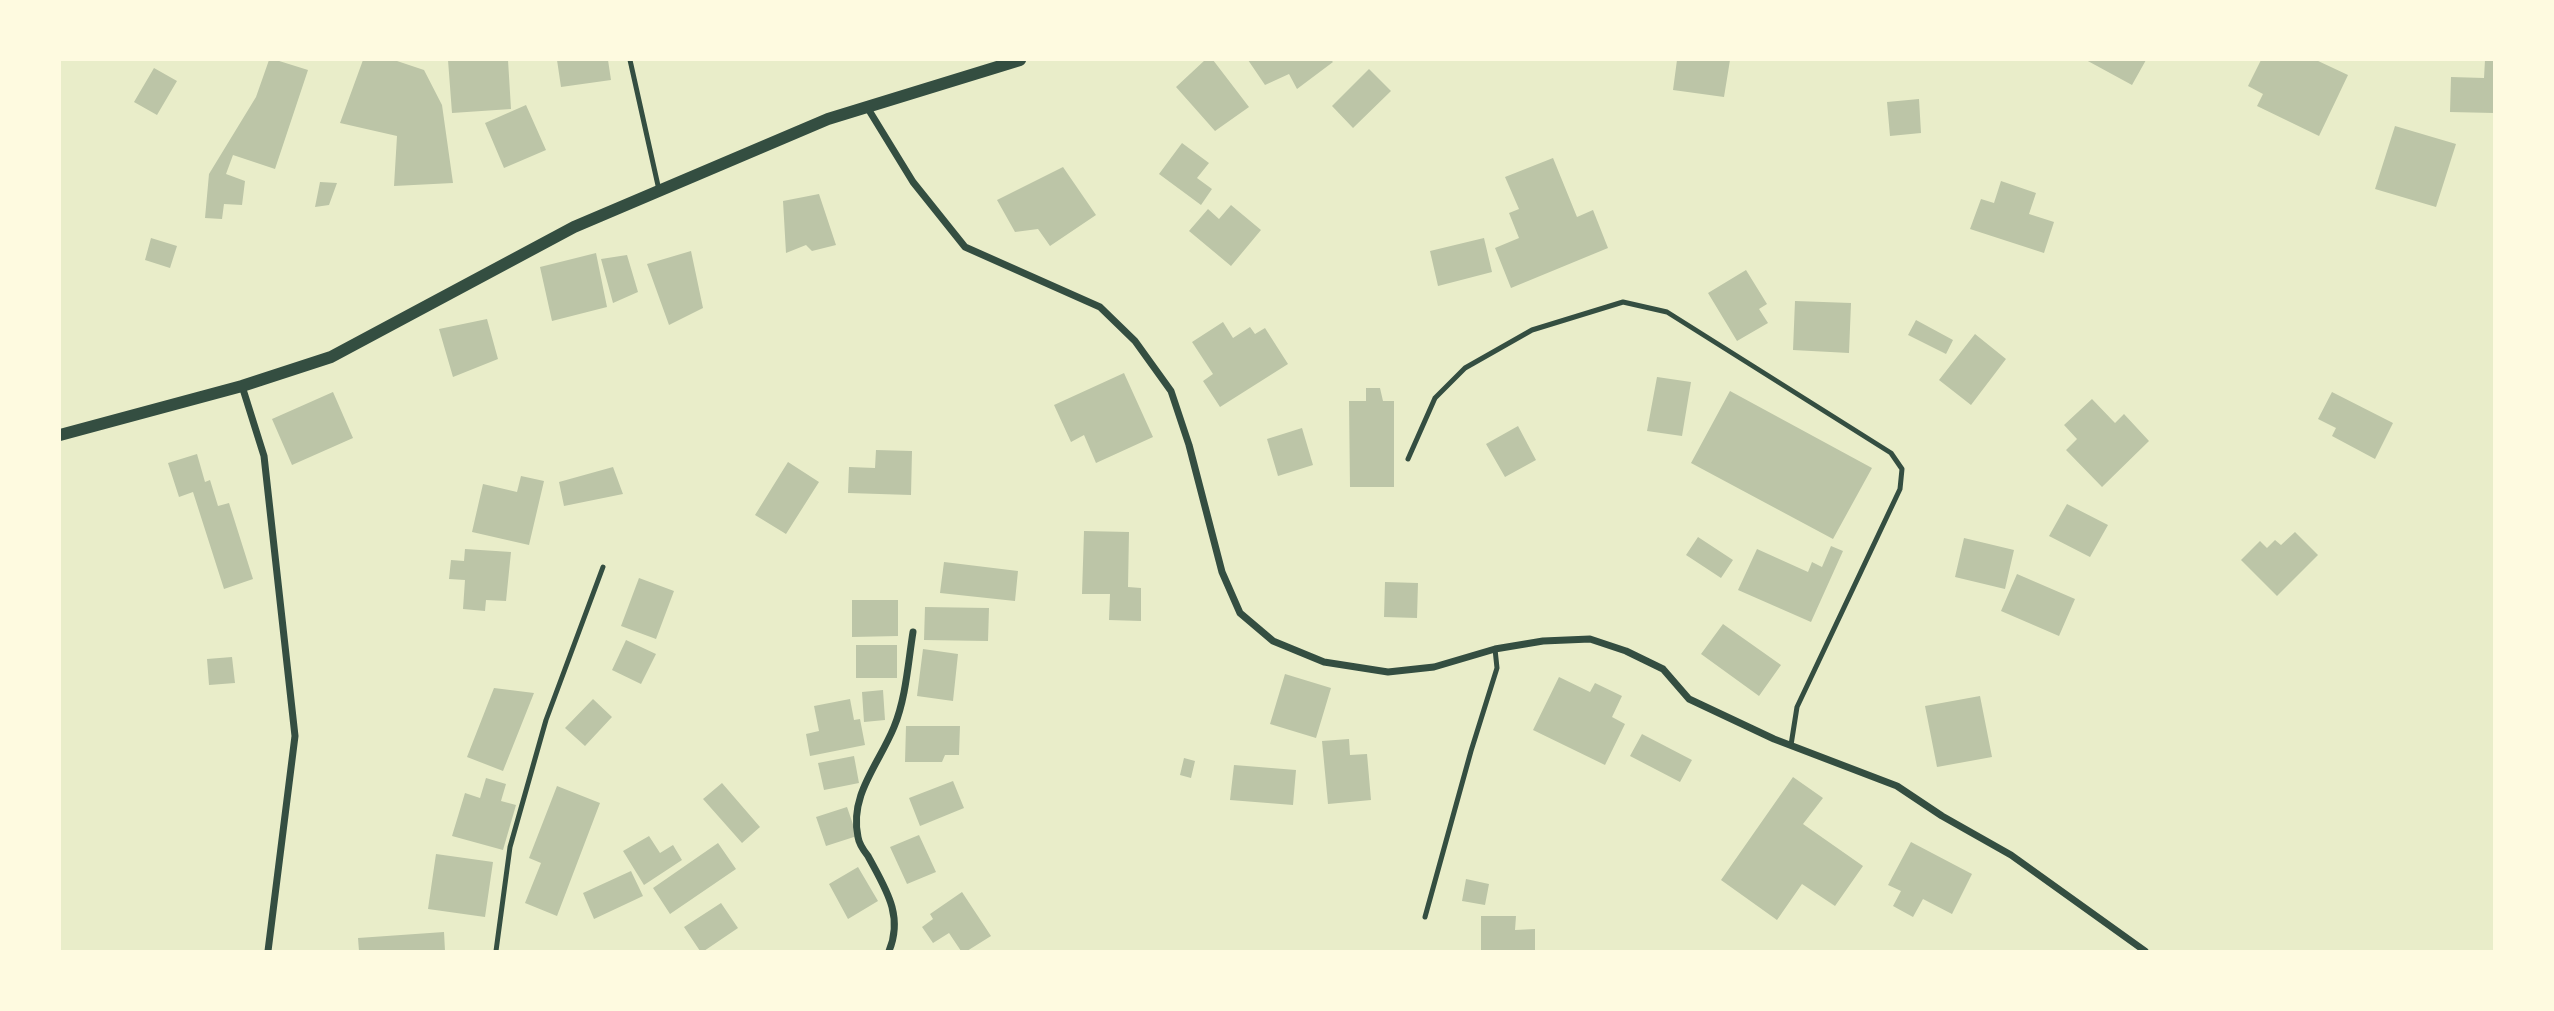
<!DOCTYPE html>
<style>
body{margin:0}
#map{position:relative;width:2554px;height:1011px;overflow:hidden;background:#e9edc9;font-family:Karla,sans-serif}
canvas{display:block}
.frame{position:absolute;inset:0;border:61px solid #fefae0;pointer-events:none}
</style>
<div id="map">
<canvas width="2554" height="1011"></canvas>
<div class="frame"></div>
</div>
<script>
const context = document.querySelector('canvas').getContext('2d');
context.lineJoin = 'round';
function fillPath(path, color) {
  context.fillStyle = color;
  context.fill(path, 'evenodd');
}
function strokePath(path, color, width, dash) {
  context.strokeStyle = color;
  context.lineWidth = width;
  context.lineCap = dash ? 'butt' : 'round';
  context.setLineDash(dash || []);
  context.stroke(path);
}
fillPath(new Path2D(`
 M 269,60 L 276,60 L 308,70 L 275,169 L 233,155 L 226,174 L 245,181 L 242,205 L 224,204 L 222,219 L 205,218 L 209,174 L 256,97 Z
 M 363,60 L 394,60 L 424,70 L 442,105 L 453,183 L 394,186 L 397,136 L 340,123 Z
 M 448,60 L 508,60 L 511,109 L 452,113 Z
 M 557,60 L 608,60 L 611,80 L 561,87 Z
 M 1205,60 L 1213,60 L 1249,107 L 1215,131 L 1176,87 Z
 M 1248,60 L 1331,60 L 1333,62 L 1297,89 L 1289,74 L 1265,85 Z
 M 1677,60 L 1730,60 L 1724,97 L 1673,90 Z
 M 2086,60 L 2146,60 L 2132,85 Z
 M 2261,60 L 2316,60 L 2348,75 L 2319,136 L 2257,106 L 2263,94 L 2248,86 Z
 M 2485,60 L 2494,60 L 2494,113 L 2450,112 L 2451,77 L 2484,78 Z
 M 154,68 L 177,81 L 157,115 L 134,102 Z
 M 1369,69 L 1391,91 L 1353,128 L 1332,106 Z
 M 1919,99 L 1921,133 L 1890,136 L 1887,102 Z
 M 526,105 L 546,150 L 504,168 L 485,123 Z
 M 2395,126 L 2456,144 L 2436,207 L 2375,189 Z
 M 1182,143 L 1209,163 L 1197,178 L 1212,189 L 1201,205 L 1159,174 Z
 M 1553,158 L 1577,217 L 1593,210 L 1608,248 L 1511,288 L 1495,248 L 1519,238 L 1509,213 L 1519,209 L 1505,177 Z
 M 1063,167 L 1096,215 L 1050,246 L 1038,229 L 1015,232 L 997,200 Z
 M 2001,181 L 2036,193 L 2029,214 L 2054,222 L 2044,253 L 1970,229 L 1981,199 L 1994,203 Z
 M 320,182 L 337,183 L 329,205 L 315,207 Z
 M 819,194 L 836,245 L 812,251 L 806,245 L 786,253 L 783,201 Z
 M 1231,205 L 1261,230 L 1231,266 L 1189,231 L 1208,209 L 1219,219 Z
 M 151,238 L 177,246 L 170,268 L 145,260 Z
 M 1484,238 L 1492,272 L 1438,286 L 1430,251 Z
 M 691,251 L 703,308 L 669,325 L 647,264 Z
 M 596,253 L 607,307 L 552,321 L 540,267 Z
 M 627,255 L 638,292 L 613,303 L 601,259 Z
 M 1746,270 L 1767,304 L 1759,309 L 1768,323 L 1737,341 L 1708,293 Z
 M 1795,301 L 1851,303 L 1849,353 L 1793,350 Z
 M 487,319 L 498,359 L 453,377 L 439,329 Z
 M 1916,320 L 1953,340 L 1946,354 L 1908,335 Z
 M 1223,322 L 1233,338 L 1250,327 L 1255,334 L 1265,328 L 1288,364 L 1220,407 L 1203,381 L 1213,374 L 1192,342 Z
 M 1975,334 L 2006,359 L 1971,405 L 1939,380 Z
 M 1124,373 L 1153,437 L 1096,463 L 1084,435 L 1071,442 L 1054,405 Z
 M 1657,377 L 1691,382 L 1682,436 L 1647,431 Z
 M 1366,388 L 1380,388 L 1383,401 L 1394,401 L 1394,487 L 1350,487 L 1349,401 L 1366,401 Z
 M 1730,391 L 1872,468 L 1833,539 L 1691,463 Z
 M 333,392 L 353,438 L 292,465 L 272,419 Z
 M 2332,392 L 2393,423 L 2375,459 L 2332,436 L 2336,428 L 2318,419 Z
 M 2092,399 L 2115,423 L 2124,414 L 2149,441 L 2102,487 L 2066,450 L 2077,439 L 2064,425 Z
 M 1518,426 L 1536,460 L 1505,477 L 1486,444 Z
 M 1302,428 L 1313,465 L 1278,476 L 1267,439 Z
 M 876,450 L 912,451 L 911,495 L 848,493 L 849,467 L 875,468 Z
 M 197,454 L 205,482 L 210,480 L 218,506 L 229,503 L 253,579 L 224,589 L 193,492 L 179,497 L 168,463 Z
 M 788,462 L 819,482 L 786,534 L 755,515 Z
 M 613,467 L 623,494 L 564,506 L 559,482 Z
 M 521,476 L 544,481 L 529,545 L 472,532 L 483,484 L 517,492 Z
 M 2067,504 L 2108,525 L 2090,557 L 2049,536 Z
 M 1084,531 L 1129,532 L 1128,587 L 1141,588 L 1141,621 L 1109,620 L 1110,594 L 1082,594 Z
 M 2295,532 L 2318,555 L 2277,596 L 2241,560 L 2260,541 L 2267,548 L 2275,540 L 2281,545 Z
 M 1698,537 L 1733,560 L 1721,578 L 1686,555 Z
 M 1964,538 L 2014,550 L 2005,589 L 1955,577 Z
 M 1831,546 L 1843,551 L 1811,622 L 1738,590 L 1757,549 L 1808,572 L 1812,562 L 1822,567 Z
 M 465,549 L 511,552 L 506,601 L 486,600 L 485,611 L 463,609 L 465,580 L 449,579 L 451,560 L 464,561 Z
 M 944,562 L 1018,571 L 1015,601 L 940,593 Z
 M 2017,574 L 2075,599 L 2059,636 L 2001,611 Z
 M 639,578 L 674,591 L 656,639 L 621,626 Z
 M 1385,582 L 1418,583 L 1417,618 L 1384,617 Z
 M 852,600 L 898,600 L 898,636 L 852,637 Z
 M 925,607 L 989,608 L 988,641 L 924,640 Z
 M 1723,624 L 1781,665 L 1759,696 L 1701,654 Z
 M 626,640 L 656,654 L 641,684 L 612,670 Z
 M 856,645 L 897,645 L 897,678 L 856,678 Z
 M 923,649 L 958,654 L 953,701 L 917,696 Z
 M 232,657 L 235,683 L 209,685 L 207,659 Z
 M 1285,674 L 1331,688 L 1316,738 L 1270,724 Z
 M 1559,677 L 1590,692 L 1595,683 L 1622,696 L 1612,717 L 1625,724 L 1605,765 L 1533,730 Z
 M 494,688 L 534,693 L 503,771 L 467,757 Z
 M 883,690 L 885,720 L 864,722 L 862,692 Z
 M 1980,696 L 1992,757 L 1937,767 L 1925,706 Z
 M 593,699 L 612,717 L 585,746 L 565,728 Z
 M 850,699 L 854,720 L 860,719 L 865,745 L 810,756 L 806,734 L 819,731 L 814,706 Z
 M 906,726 L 960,726 L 959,755 L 945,755 L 942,762 L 905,762 Z
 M 1642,734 L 1692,760 L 1680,782 L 1630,756 Z
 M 1349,739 L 1350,755 L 1367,754 L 1371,800 L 1328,804 L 1322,741 Z
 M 854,756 L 859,783 L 824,790 L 818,763 Z
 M 1184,758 L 1195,761 L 1191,778 L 1180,775 Z
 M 1234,765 L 1296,770 L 1293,805 L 1230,800 Z
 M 1793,777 L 1823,798 L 1803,824 L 1863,866 L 1835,906 L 1802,884 L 1777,920 L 1721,880 Z
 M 486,778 L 506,784 L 501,801 L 516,805 L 503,850 L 452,836 L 465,793 L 480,798 Z
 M 953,781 L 964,808 L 920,826 L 909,798 Z
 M 722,783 L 760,827 L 742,843 L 703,799 Z
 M 557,786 L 600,803 L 557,916 L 525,903 L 541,863 L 529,858 Z
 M 847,807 L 857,836 L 826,846 L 816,817 Z
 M 919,835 L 936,872 L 907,884 L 890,847 Z
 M 649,836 L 660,853 L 673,845 L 682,860 L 644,885 L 623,851 Z
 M 1911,842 L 1972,874 L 1952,914 L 1923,899 L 1913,917 L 1893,906 L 1901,891 L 1888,885 Z
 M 718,843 L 736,869 L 670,914 L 653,888 Z
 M 436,854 L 493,862 L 485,917 L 428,909 Z
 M 858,867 L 878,901 L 848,919 L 829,884 Z
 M 631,871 L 643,896 L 594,919 L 583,893 Z
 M 1466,879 L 1489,884 L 1485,905 L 1462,901 Z
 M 962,892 L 991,936 L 967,951 L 961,951 L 949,933 L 933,943 L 922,927 L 933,919 L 930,914 Z
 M 721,903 L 738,928 L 704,951 L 700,951 L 684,927 Z
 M 1481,916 L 1516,916 L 1515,930 L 1535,929 L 1535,951 L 1481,951 Z
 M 444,932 L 445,951 L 359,951 L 358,938 Z`), '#bcc5a7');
strokePath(new Path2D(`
 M 630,60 L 659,190
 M 1408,459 L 1435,398 L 1465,368 L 1532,330 L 1623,302 L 1667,312 L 1891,453 L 1902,469 L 1900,489 L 1797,707 L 1791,745
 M 1425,917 L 1471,751 L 1497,668 L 1495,649
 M 496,951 L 510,847 L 546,720 L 603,567`), '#344e41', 5);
strokePath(new Path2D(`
 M 867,107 L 913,182 L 965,247 L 1100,307 L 1135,341 L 1171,391 L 1189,445 L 1222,572 L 1240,613 L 1273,641 L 1324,662 L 1388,672 L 1434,667 L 1495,649 L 1543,641 L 1590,639 L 1626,651 L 1663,669 L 1689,699 L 1774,739 L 1897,786 L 1942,816 L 2011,855 L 2145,951
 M 242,386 L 264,456 L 295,736 L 268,951
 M 889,951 C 904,915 885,888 868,856 C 864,851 859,844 858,837 C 849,795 879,764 894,727 C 906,698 908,663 913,632`), '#344e41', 7);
strokePath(new Path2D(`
 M 60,435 L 242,386 L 331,357 L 574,227 L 828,119 L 1020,60`), '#344e41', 12);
</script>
